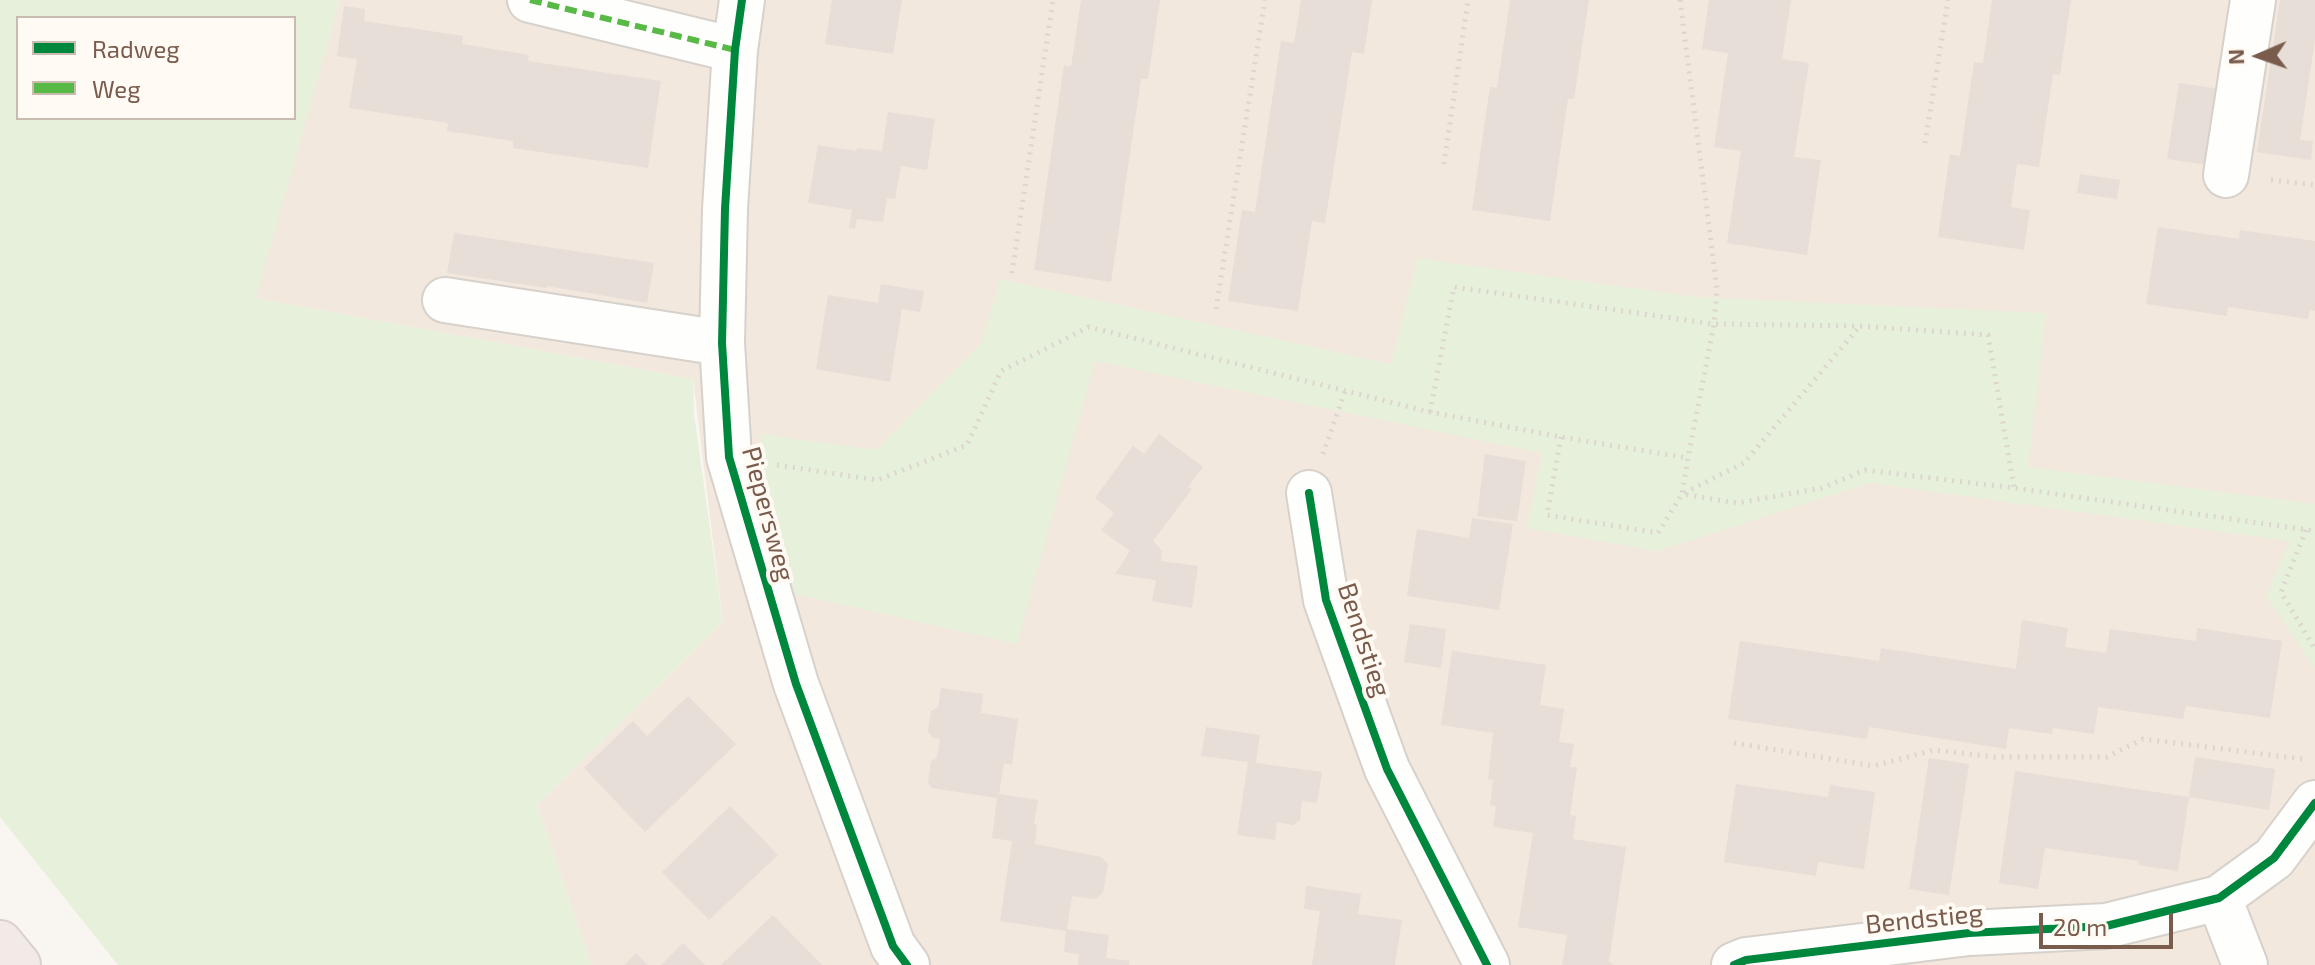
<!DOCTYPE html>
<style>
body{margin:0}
#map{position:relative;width:2315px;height:965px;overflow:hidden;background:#f9f5f0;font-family:"Exo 2",sans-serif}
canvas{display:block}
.legend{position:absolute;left:16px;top:16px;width:280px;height:104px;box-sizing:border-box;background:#fffaf3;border:2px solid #cabbb1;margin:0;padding:10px 14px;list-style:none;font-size:24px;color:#7a5c4d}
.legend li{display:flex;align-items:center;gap:16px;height:40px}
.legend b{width:40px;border:2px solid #cabbb1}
.north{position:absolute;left:2219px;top:16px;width:80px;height:80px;-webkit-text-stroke:6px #fffaf3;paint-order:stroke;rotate:268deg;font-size:22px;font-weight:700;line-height:32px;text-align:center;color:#7a5c4d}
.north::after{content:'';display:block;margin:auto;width:28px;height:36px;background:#7a5c4d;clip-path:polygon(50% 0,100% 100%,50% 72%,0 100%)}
.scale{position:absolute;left:2039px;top:913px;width:134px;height:36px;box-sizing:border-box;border:4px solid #7a5c4d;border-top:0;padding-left:10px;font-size:24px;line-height:28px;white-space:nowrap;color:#7a5c4d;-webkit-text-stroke:6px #fffaf3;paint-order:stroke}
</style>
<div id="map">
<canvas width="2315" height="965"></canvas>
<ul class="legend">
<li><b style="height:10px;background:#00873e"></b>Radweg</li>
<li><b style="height:10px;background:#58b947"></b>Weg</li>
</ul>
<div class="north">N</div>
<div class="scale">20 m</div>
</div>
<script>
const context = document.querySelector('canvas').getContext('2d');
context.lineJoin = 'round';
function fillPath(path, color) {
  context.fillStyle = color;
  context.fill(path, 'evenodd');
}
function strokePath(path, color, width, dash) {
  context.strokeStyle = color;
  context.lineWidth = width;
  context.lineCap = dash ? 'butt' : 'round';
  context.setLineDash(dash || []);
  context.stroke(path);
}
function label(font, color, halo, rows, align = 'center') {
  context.font = font + ' "Exo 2",sans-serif';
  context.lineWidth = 8;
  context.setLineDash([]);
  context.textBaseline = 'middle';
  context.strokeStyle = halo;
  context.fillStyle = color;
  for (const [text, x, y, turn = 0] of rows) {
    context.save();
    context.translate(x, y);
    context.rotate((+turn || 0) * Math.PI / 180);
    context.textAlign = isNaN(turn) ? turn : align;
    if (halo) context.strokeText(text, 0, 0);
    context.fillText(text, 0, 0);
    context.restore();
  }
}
fillPath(new Path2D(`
 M 340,0 L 2315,0 L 2315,965 L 591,965 L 537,805 L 723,622 L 693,379 L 255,298 Z`), '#f2e8de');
fillPath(new Path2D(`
 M 0,0 L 340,0 L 256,298 L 693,379 L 694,414 L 723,622 L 537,805 L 591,965 L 118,965 L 0,817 ZM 18,18 L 294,18 L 294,118 L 18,118 Z
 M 1417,258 L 1696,297 L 2046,313 L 2028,467 L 2315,504 L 2315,669 L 2266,596 L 2289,541 L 1870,483 L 1657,551 L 1527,528 L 1542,453 L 1095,361 L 1017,644 L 795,594 L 764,494 L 760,434 L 876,450 L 981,344 L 1000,279 L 1391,364 Z`), '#e7f0db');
fillPath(new Path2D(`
 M 832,0 L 902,0 L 893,54 L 825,44 Z
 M 1081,0 L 1160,0 L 1148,79 L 1141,79 L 1111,282 L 1034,270 L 1064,65 L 1071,67 Z
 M 1301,0 L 1372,0 L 1364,54 L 1352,52 L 1325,223 L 1312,221 L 1298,311 L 1228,301 L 1242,210 L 1255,212 L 1281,41 L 1294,43 Z
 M 1510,0 L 1589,0 L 1574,99 L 1568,99 L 1550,221 L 1472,210 L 1490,87 L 1497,88 Z
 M 1709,0 L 1791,0 L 1782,59 L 1809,63 L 1794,157 L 1821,160 L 1807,255 L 1727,243 L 1741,151 L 1714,147 L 1728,53 L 1702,49 Z
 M 1992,0 L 2071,0 L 2060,75 L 2053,74 L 2039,167 L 2017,164 L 2011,207 L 2030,210 L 2024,250 L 1938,237 L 1950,154 L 1960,156 L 1974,62 L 1983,63 Z
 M 2280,0 L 2315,0 L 2315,40 L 2300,140 L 2313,141 L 2311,160 L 2257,152 Z
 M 344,6 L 365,9 L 364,21 L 463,36 L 462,44 L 529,55 L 528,61 L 661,81 L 648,168 L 513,148 L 513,141 L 447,131 L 448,123 L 349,108 L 357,59 L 337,56 Z
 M 2179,83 L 2219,89 L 2207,165 L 2167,159 Z
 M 888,112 L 935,119 L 927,170 L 901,166 L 895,199 L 887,198 L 883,222 L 857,219 L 855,229 L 849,228 L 852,210 L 808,203 L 818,145 L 856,151 L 857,148 L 882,151 Z
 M 2080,174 L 2120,180 L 2117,199 L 2077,193 Z
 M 2158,227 L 2239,239 L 2240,230 L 2315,241 L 2315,311 L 2310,310 L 2308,319 L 2228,307 L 2227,316 L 2146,304 Z
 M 454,233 L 654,263 L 647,303 L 547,286 L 547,288 L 447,273 Z
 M 881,284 L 924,291 L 920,312 L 902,309 L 890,382 L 816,369 L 828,295 L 878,303 Z
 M 1159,434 L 1203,467 L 1188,487 L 1192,489 L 1153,541 L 1162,551 L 1161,561 L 1198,566 L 1192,608 L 1152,601 L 1156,580 L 1115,574 L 1130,551 L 1101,530 L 1114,513 L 1095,498 L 1133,446 L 1144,454 Z
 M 1485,454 L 1526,461 L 1517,521 L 1477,516 Z
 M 1472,518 L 1513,524 L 1499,610 L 1407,596 L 1417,529 L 1469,538 Z
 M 2022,620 L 2068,628 L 2065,647 L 2106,653 L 2110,629 L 2196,641 L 2197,628 L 2282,641 L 2270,718 L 2186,706 L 2183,719 L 2098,707 L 2094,734 L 2053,728 L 2052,734 L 2009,728 L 2006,749 L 1869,727 L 1867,739 L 1728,719 L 1740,641 L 1879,661 L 1881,648 L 2016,669 Z
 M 1410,624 L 1446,629 L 1441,668 L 1404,662 Z
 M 1452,651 L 1546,665 L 1540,705 L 1564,709 L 1559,742 L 1574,744 L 1570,767 L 1577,767 L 1570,815 L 1576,816 L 1573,839 L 1626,847 L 1609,962 L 1614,965 L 1562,965 L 1567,935 L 1518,927 L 1533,833 L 1493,827 L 1496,806 L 1490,805 L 1493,780 L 1488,779 L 1493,733 L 1441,725 Z
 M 941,688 L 983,694 L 981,713 L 1018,719 L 1012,765 L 1004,763 L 999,794 L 1038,800 L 1034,824 L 1037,825 L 1035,844 L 1101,857 L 1108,864 L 1103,893 L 1095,899 L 1072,896 L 1067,929 L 1109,935 L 1106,958 L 1130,961 L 1129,965 L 1078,965 L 1079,954 L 1064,952 L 1066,931 L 1000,921 L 1012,841 L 992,838 L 997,798 L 932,788 L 928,783 L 931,761 L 937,758 L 940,739 L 933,738 L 928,731 L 931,711 L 938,707 Z
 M 688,696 L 736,744 L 645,832 L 584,768 L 633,721 L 647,736 Z
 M 1206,727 L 1260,735 L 1256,763 L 1322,772 L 1317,803 L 1302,801 L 1300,820 L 1293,825 L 1277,822 L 1275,840 L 1237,835 L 1248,762 L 1201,756 Z
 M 2195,757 L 2275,769 L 2269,810 L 2189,797 Z
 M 1929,758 L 1969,764 L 1949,895 L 1909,889 Z
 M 2015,771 L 2189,797 L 2178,871 L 2138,865 L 2139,861 L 2045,848 L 2038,889 L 1999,883 Z
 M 1736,784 L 1828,797 L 1830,785 L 1875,792 L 1864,869 L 1818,862 L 1816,876 L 1724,862 Z
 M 730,806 L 778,855 L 709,920 L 662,872 Z
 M 1306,886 L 1361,894 L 1358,914 L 1402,920 L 1395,965 L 1312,965 L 1320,911 L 1304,909 Z
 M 773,915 L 822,965 L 721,965 Z
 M 683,943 L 705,965 L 661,965 Z
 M 636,953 L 648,965 L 624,965 Z`), '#e6ded7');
const minor = new Path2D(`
 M 530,0 L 735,50
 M 742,0 L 735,50 L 725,209 L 722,343 L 729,457 L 796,684 L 893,946 L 907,965
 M 2226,175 L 2253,0
 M 445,300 L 722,343
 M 1309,493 L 1326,600 L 1387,769 L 1487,965
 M 2219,898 L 2245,965
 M 1734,965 L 1746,960 L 1969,933 L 2106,926 L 2219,898 L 2274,858 L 2315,803`);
const highway = new Path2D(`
 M 0,943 L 18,965`);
strokePath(minor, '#d7d1cb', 48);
strokePath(highway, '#dad1cc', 48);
strokePath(new Path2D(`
 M 1680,0 L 1717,289 L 1714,324 L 1688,458
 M 1925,143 L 1948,0
 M 1444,164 L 1468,0
 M 2271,180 L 2315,185
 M 1012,273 L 1053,0
 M 1216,309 L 1265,0
 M 1430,412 L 1454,287 L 1714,324 L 1860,326 L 1988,335 L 2014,488
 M 1561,437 L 1547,515 L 1658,533 L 1682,494 L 1744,463 L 1860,326
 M 1323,454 L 1345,391
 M 777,465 L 877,480 L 967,445 L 1001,371 L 1089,327 L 1430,412 L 1561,437 L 1688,458 L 1682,494 L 1737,503 L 1822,488 L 1865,470 L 2014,488 L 2315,531
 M 2306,530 L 2281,592 L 2315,649
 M 1734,743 L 1874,766 L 1934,750 L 1994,757 L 2107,757 L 2143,739 L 2302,759`), '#dcd5d0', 5, [2, 6]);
strokePath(minor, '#fefefd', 44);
strokePath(highway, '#f2eae7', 44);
strokePath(new Path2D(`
 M 530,0 L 735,50`), '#58b947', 6, [12, 6]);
strokePath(new Path2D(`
 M 742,0 L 735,50 L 725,209 L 722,343 L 729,457 L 796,684 L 893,946 L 907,965
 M 1309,493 L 1326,600 L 1387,769 L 1487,965
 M 1734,965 L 1746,960 L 1969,933 L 2106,926 L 2219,898 L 2274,858 L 2315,803`), '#00873e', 8);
label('26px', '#7a5c4d', '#fffaf3', [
 ["Piepersweg",768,514,75],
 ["Bendstieg",1364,640,72],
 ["Bendstieg",1924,919,-6]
]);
</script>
